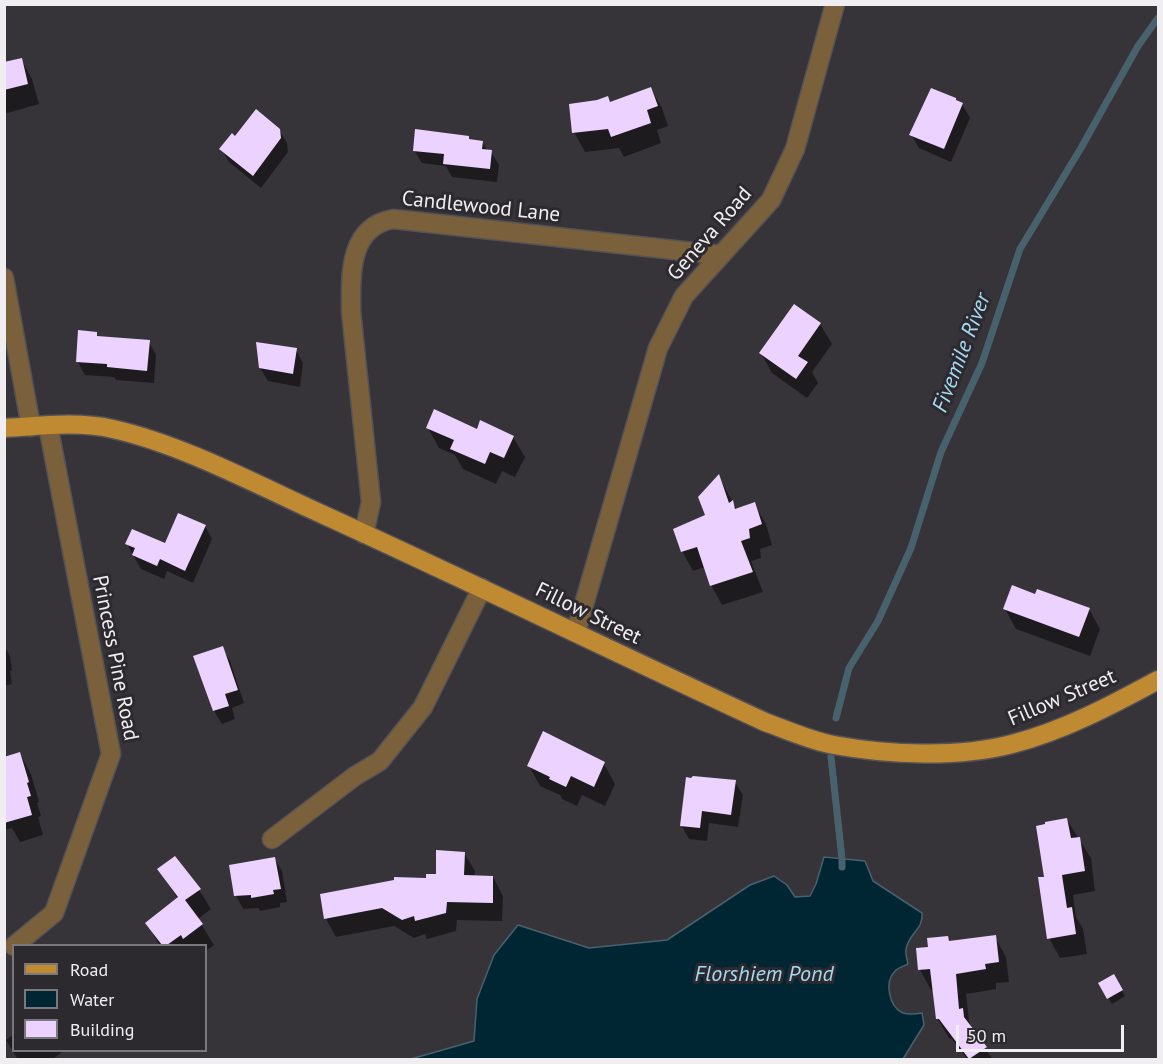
<!DOCTYPE html>
<style>
body{margin:0}
#map{position:relative;width:1163px;height:1064px;overflow:hidden;background:#373439;font-family:"PT Sans",sans-serif}
canvas{display:block}
.frame{position:absolute;inset:0;border:6px solid #f0eef1;pointer-events:none}
.legend{position:absolute;left:12px;top:944px;width:195px;height:108px;box-sizing:border-box;background:#2d2a2f;border:2px solid #7b787d;margin:0;padding:8px 10px;list-style:none;font-size:18px;color:#f0eef1}
.legend li{display:flex;align-items:center;gap:12px;height:30px}
.legend b{width:30px;border:2px solid #7b787d}
.scale{position:absolute;left:956px;top:1025px;width:168px;height:27px;box-sizing:border-box;border:3px solid #f0eef1;border-top:0;padding-left:8px;font-size:18px;line-height:21px;white-space:nowrap;color:#f0eef1;-webkit-text-stroke:4px #2d2a2f;paint-order:stroke}
</style>
<div id="map">
<canvas width="1163" height="1064"></canvas>
<div class="frame"></div>
<ul class="legend">
<li><b style="height:8px;background:#c08a32"></b>Road</li>
<li><b style="height:16px;background:#002634"></b>Water</li>
<li><b style="height:16px;background:#ecd3ff"></b>Building</li>
</ul>
<div class="scale">50 m</div>
</div>
<script>
const context = document.querySelector('canvas').getContext('2d');
context.lineJoin = 'round';
function fillPath(path, color) {
  context.fillStyle = color;
  context.fill(path, 'evenodd');
}
function strokePath(path, color, width, dash) {
  context.strokeStyle = color;
  context.lineWidth = width;
  context.lineCap = dash ? 'butt' : 'round';
  context.setLineDash(dash || []);
  context.stroke(path);
}
function label(font, color, halo, rows, align = 'center') {
  context.font = font + ' "PT Sans",sans-serif';
  context.lineWidth = 6;
  context.setLineDash([]);
  context.textBaseline = 'middle';
  context.strokeStyle = halo;
  context.fillStyle = color;
  for (const [text, x, y, turn = 0] of rows) {
    context.save();
    context.translate(x, y);
    context.rotate((+turn || 0) * Math.PI / 180);
    context.textAlign = isNaN(turn) ? turn : align;
    if (halo) context.strokeText(text, 0, 0);
    context.fillText(text, 0, 0);
    context.restore();
  }
}
const water = new Path2D(`
 M 824,857 L 865,861 L 873,881 L 922,913 C 924,929 909,933 906,949 C 905,953 907,959 908,964 C 904,966 898,968 895,971 C 884,982 889,1007 903,1013 C 909,1015 916,1014 922,1013 L 924,1025 L 903,1059 L 411,1059 L 474,1041 L 477,999 L 494,955 L 518,925 L 589,948 L 667,940 L 750,885 L 774,876 L 787,885 L 795,897 L 810,896 L 816,884 Z`);
fillPath(water, '#002634');
strokePath(water, '#48626d', 1.5);
fillPath(new Path2D(`
 M 21,59 L 32,79 L 39,104 L 4,114 L 4,63 Z
 M 651,89 L 662,108 L 668,126 L 657,130 L 661,143 L 624,157 L 619,148 L 585,152 L 574,132 L 610,104 Z
 M 957,102 L 962,104 L 970,118 L 951,162 L 919,148 L 911,135 Z
 M 279,130 L 287,143 L 288,152 L 261,188 L 229,162 L 221,149 L 235,138 Z
 M 469,138 L 470,141 L 482,142 L 487,150 L 491,152 L 499,165 L 497,182 L 452,177 L 446,166 L 422,163 L 414,150 Z
 M 794,306 L 820,324 L 832,344 L 812,372 L 818,383 L 807,398 L 772,373 L 761,353 Z
 M 96,333 L 99,338 L 149,342 L 156,355 L 154,383 L 116,380 L 114,377 L 85,375 L 77,361 Z
 M 296,350 L 303,363 L 300,387 L 268,381 L 260,368 Z
 M 428,428 L 477,431 L 513,437 L 525,457 L 515,477 L 502,471 L 496,484 L 463,469 L 455,455 L 439,448 Z
 M 719,477 L 737,510 L 754,504 L 766,524 L 772,545 L 760,549 L 761,558 L 751,561 L 763,592 L 722,605 L 711,585 L 705,567 L 693,571 L 682,551 L 707,516 Z
 M 205,526 L 212,539 L 193,583 L 167,571 L 164,579 L 141,569 L 127,544 L 165,545 Z
 M 1036,596 L 1089,609 L 1100,629 L 1090,656 L 1016,629 L 1005,609 Z
 M 4,645 L 10,656 L 12,670 L 10,671 L 12,684 L 4,686 Z
 M 222,648 L 230,661 L 244,703 L 232,708 L 235,719 L 222,724 L 214,711 Z
 M 20,754 L 31,774 L 39,802 L 37,803 L 41,816 L 38,817 L 43,835 L 20,842 L 12,828 L 4,830 L 4,759 Z
 M 604,764 L 615,784 L 605,806 L 582,795 L 577,806 L 562,799 L 560,795 L 540,786 L 529,766 Z
 M 735,782 L 743,795 L 738,827 L 709,823 L 707,841 L 689,839 L 681,825 Z
 M 1067,820 L 1091,858 L 1095,891 L 1073,895 L 1076,917 L 1083,929 L 1087,954 L 1060,958 L 1049,938 L 1045,878 Z
 M 464,853 L 475,871 L 474,877 L 493,877 L 503,896 L 502,921 L 457,920 L 456,931 L 427,939 L 425,934 L 414,938 L 394,926 L 336,937 L 326,919 L 437,875 Z
 M 274,858 L 282,871 L 287,902 L 280,903 L 280,907 L 260,911 L 259,908 L 243,909 L 236,895 Z
 M 159,870 L 199,890 L 211,909 L 198,919 L 214,945 L 206,951 L 206,946 L 160,946 L 147,923 L 178,899 Z
 M 947,937 L 950,942 L 995,937 L 1006,957 L 1009,982 L 996,983 L 996,989 L 966,994 L 969,1021 L 974,1033 L 993,1060 L 968,1060 L 952,1039 L 949,1038 L 937,1018 L 934,990 L 931,990 L 920,970 L 918,950 L 929,948 Z
 M 1114,976 L 1125,996 L 1112,1004 L 1100,984 Z
 M 14,1034 L 14,1050 L 62,1052 L 52,1060 L 18,1060 L 6,1040 Z`), '#0007');
strokePath(new Path2D(`
 M 836,718 L 849,668 L 878,621 L 911,548 L 941,452 L 982,363 L 1020,249 L 1081,148 L 1138,46 L 1158,18
 M 831,757 L 842,859 L 842,867`), '#48626d', 7);
fillPath(new Path2D(`
 M 22,58 L 28,84 L 4,90 L 4,62 Z
 M 651,87 L 658,106 L 647,110 L 651,123 L 611,137 L 608,129 L 572,133 L 569,104 L 597,100 L 608,96 L 610,102 Z
 M 931,88 L 956,98 L 956,100 L 963,103 L 944,149 L 909,135 Z
 M 256,109 L 280,129 L 281,138 L 253,176 L 219,149 L 232,133 L 235,136 Z
 M 415,129 L 469,136 L 469,139 L 483,141 L 482,149 L 492,150 L 490,169 L 443,164 L 444,154 L 413,151 Z
 M 794,304 L 821,323 L 798,356 L 808,362 L 796,379 L 759,353 Z
 M 78,330 L 97,332 L 97,336 L 150,340 L 147,371 L 107,367 L 107,364 L 76,362 Z
 M 256,342 L 297,348 L 293,374 L 259,368 Z
 M 434,409 L 477,429 L 480,420 L 514,436 L 504,458 L 490,452 L 485,464 L 450,449 L 454,440 L 426,428 Z
 M 719,474 L 729,503 L 733,500 L 735,509 L 755,502 L 762,524 L 749,529 L 750,538 L 741,541 L 753,572 L 710,586 L 697,547 L 681,552 L 673,529 L 705,515 L 698,497 Z
 M 178,513 L 206,525 L 185,571 L 160,559 L 157,566 L 132,555 L 135,548 L 125,544 L 132,529 L 165,543 Z
 M 1012,585 L 1035,594 L 1037,589 L 1090,608 L 1079,637 L 1003,609 Z
 M 223,646 L 238,690 L 225,694 L 229,706 L 213,711 L 193,656 Z
 M 543,731 L 605,762 L 594,787 L 571,776 L 566,787 L 549,779 L 550,777 L 527,766 Z
 M 20,752 L 29,782 L 27,783 L 31,796 L 27,797 L 32,815 L 4,823 L 4,757 Z
 M 693,776 L 736,780 L 731,815 L 702,811 L 700,828 L 680,826 L 686,777 L 691,778 Z
 M 1067,818 L 1071,838 L 1080,837 L 1085,871 L 1062,875 L 1067,908 L 1072,907 L 1076,934 L 1047,939 L 1038,877 L 1044,877 L 1036,826 L 1045,824 L 1045,822 Z
 M 436,850 L 465,852 L 464,875 L 493,876 L 493,903 L 447,902 L 446,913 L 415,921 L 414,916 L 402,920 L 382,908 L 324,919 L 320,894 L 394,880 L 394,877 L 426,878 L 426,874 L 436,874 Z
 M 175,856 L 201,889 L 185,900 L 203,924 L 183,939 L 181,935 L 167,945 L 162,945 L 145,923 L 178,897 L 157,869 Z
 M 275,857 L 281,889 L 273,890 L 274,894 L 251,898 L 251,895 L 234,896 L 229,865 Z
 M 996,935 L 999,962 L 985,964 L 986,969 L 956,974 L 959,1009 L 963,1008 L 964,1017 L 987,1047 L 969,1059 L 939,1019 L 936,1019 L 930,969 L 918,970 L 916,948 L 928,947 L 927,938 L 948,936 L 949,941 Z
 M 1114,974 L 1123,990 L 1107,999 L 1098,983 Z`), '#ecd3ff');
const minor = new Path2D(`
 M 4,278 L 31,427
 M 364,534 L 371,502 L 351,311 C 351,276 348,227 393,219 L 720,255
 M 576,632 L 658,348 L 684,296 L 771,200 L 795,149 L 835,4
 M 272,839 L 355,776 L 380,761 L 423,707 L 482,588
 M 14,946 L 54,913 L 111,754 L 48,425`);
const major = new Path2D(`
 M 4,428 C 40,426 77,421 113,429 C 184,445 259,486 326,516 C 473,583 618,654 765,722 C 787,730 811,741 834,745 C 888,755 959,758 1012,744 C 1063,731 1112,705 1158,680`);
strokePath(minor, '#555256', 21);
strokePath(major, '#555256', 21);
strokePath(minor, '#7b613b', 18);
strokePath(major, '#c08a32', 18);
label('21px', '#f0eef1', '#2d2a2f', [
 ["Candlewood Lane",481,207,6],
 ["Geneva Road",710,234,-49],
 ["Fillow Street",588,614,26],
 ["Princess Pine Road",115,658,79],
 ["Fillow Street",1062,698,-23]
]);
label('italic 22px', '#a4dbf5', '#2d2a2f', [
 ["Fivemile River",962,353,-69],
 ["Florshiem Pond",764,975]
]);
</script>
